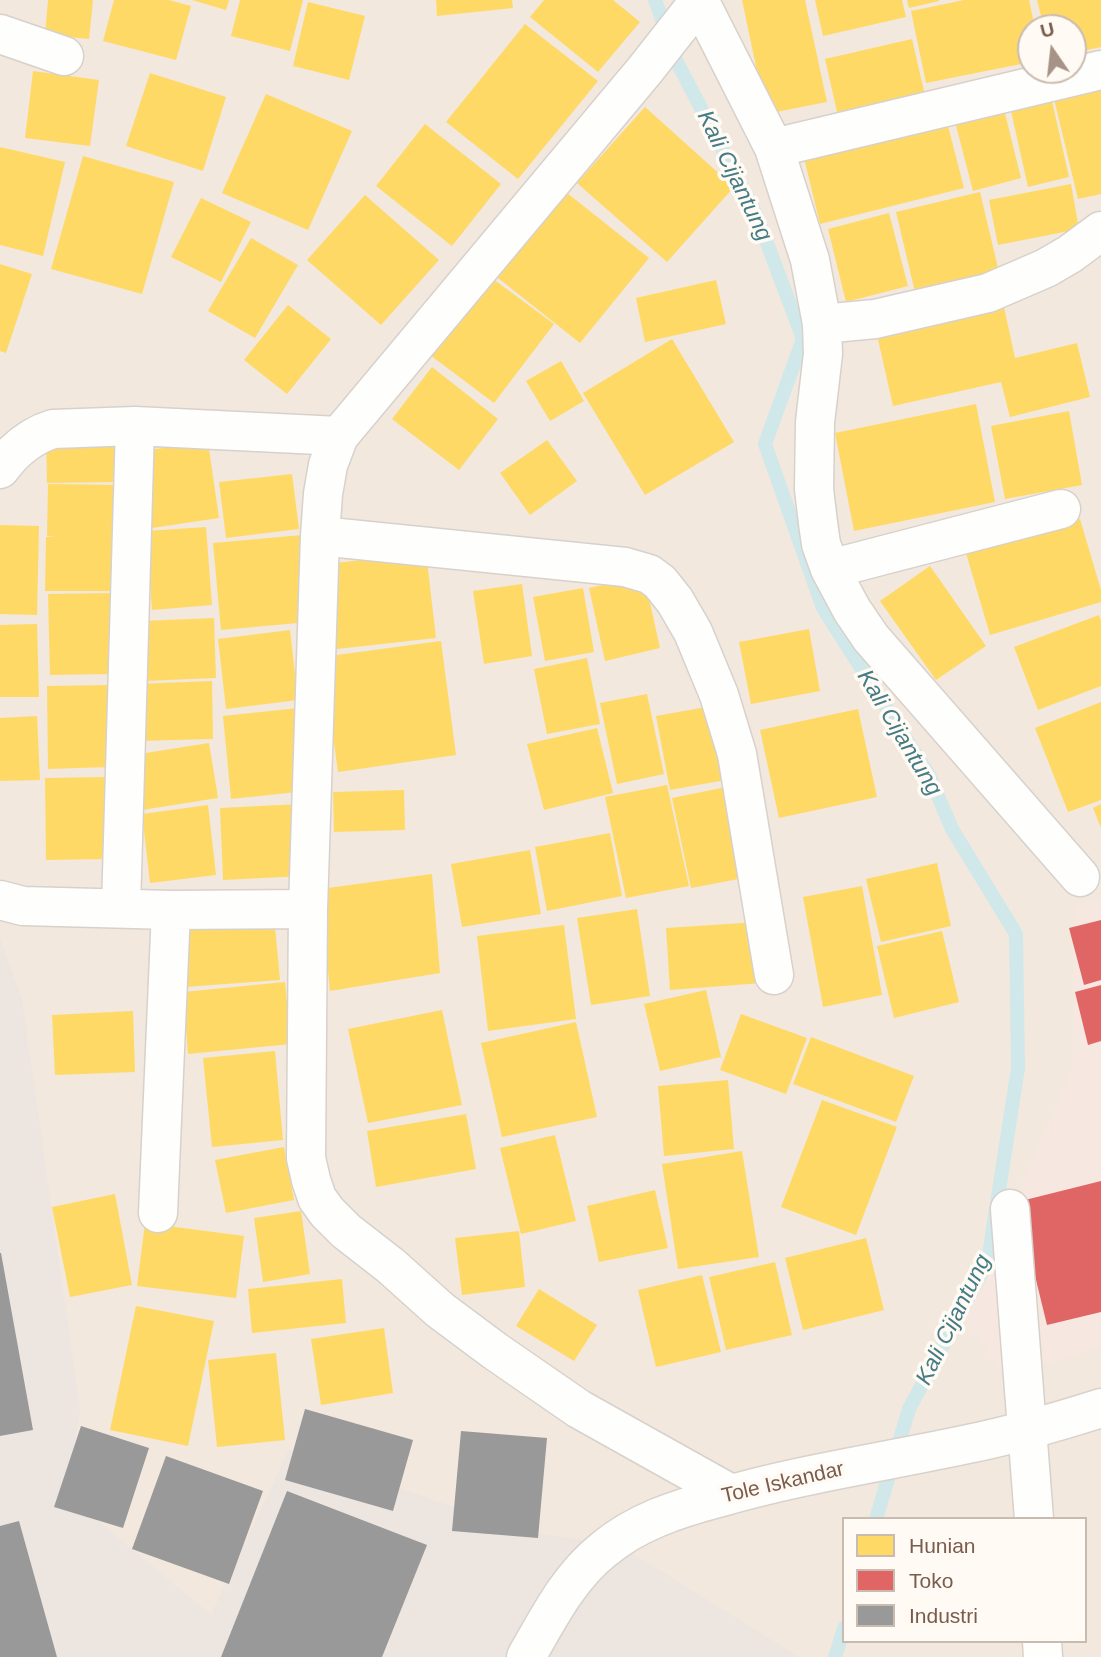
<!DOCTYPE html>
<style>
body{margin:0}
#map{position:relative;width:1101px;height:1657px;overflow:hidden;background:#f9f5f0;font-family:Arial,sans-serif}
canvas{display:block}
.legend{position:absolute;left:842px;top:1517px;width:245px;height:126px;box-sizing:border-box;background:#fffaf3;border:2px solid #cabbb1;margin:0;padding:9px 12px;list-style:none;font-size:21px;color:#7a5c4d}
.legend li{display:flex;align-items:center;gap:14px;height:35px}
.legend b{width:35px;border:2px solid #cabbb1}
.north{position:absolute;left:1017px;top:14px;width:70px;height:70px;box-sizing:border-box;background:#fffaf3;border:2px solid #cabbb1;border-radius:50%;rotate:346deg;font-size:19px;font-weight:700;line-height:28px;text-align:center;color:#7a5c4d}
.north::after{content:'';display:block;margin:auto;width:24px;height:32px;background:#a69286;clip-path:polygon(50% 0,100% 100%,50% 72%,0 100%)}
</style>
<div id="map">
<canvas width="1101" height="1657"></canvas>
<ul class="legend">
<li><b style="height:19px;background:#ffd966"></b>Hunian</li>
<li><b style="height:19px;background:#e06666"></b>Toko</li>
<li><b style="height:19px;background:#999"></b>Industri</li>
</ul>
<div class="north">U</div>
</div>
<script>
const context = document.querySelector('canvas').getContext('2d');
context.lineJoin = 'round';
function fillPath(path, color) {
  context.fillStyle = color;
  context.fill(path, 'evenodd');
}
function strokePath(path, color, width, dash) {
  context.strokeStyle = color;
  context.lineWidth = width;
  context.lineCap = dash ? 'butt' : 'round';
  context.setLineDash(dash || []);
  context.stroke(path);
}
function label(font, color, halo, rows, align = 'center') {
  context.font = font + ' Arial,sans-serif';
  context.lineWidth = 7;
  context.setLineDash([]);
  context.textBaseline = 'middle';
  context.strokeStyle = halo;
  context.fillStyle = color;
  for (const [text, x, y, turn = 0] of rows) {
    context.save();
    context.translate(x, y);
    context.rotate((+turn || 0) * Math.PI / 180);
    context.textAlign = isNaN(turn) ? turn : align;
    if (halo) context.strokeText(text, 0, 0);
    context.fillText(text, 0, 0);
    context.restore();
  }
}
fillPath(new Path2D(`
 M 0,0 L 1101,0 L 1101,1657 L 0,1657 ZM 1031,28 L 1073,28 L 1073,70 L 1031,70 ZM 844,1519 L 1085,1519 L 1085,1641 L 844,1641 Z`), '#f2e8de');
fillPath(new Path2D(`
 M 1101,899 L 1101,1347 L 1006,1377 L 964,1316 L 1073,1068 L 1074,906 Z`), '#f6e8e1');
fillPath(new Path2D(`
 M 0,939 L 22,1000 L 80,1410 L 67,1495 L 211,1615 L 289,1450 L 523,1531 L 619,1545 L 799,1657 L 0,1657 Z`), '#ede5e0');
fillPath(new Path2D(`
 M 48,0 L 93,0 L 89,39 L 45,35 Z
 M 114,0 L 169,0 L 191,6 L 176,60 L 103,41 Z
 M 192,0 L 229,0 L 226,10 Z
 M 240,0 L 303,0 L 290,51 L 231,36 Z
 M 436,0 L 512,0 L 513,8 L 437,16 Z
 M 544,0 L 613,0 L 640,22 L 598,72 L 530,17 Z
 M 742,0 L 805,0 L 827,102 L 766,114 Z
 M 815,0 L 902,0 L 906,17 L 823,36 Z
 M 907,0 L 939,0 L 939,1 L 909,8 Z
 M 964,0 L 1029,0 L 1035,28 L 1031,28 L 1031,62 L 926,83 L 911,11 Z
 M 1037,0 L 1101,0 L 1101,47 L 1073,53 L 1073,28 L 1044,28 Z
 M 308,2 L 365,16 L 349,80 L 293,66 Z
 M 525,24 L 598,81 L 518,179 L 446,122 Z
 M 912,39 L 927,104 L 840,125 L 825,59 Z
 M 33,71 L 99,80 L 90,146 L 25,138 Z
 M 150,73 L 226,97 L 203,171 L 126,146 Z
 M 1101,88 L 1101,194 L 1078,199 L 1054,99 Z
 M 266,94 L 352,131 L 308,230 L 222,193 Z
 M 1001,97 L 1021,178 L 973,191 L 952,110 Z
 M 1052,101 L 1069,177 L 1028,187 L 1011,111 Z
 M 645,107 L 734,187 L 667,262 L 577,183 Z
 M 947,122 L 964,188 L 820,224 L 804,158 Z
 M 425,124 L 501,184 L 452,246 L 376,186 Z
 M 0,147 L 65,162 L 43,256 L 0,245 Z
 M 83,156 L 174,182 L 142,294 L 51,269 Z
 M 1071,184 L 1079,229 L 998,245 L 989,200 Z
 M 562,189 L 649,258 L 580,343 L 493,274 Z
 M 980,192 L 999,272 L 915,292 L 896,212 Z
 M 365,195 L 439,260 L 381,325 L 307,260 Z
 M 201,198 L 251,222 L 221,282 L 171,257 Z
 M 889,213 L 908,286 L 846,302 L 828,229 Z
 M 251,238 L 298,265 L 255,338 L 208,311 Z
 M 0,264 L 32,274 L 6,353 L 0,351 Z
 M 489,276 L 554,324 L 494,403 L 430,355 Z
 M 716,280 L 726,324 L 645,342 L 636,298 Z
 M 1002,298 L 1015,358 L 1077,343 L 1090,397 L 1010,417 L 1001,382 L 893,406 L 875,326 Z
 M 288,305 L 331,339 L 287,394 L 244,360 Z
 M 672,339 L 734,442 L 645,495 L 583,393 Z
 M 561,361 L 584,401 L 550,421 L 526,381 Z
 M 432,367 L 498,419 L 459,470 L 392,419 Z
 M 976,404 L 995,502 L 854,531 L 835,433 Z
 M 1069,411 L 1082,485 L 1005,499 L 991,426 Z
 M 118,434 L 119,482 L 47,483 L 46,435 Z
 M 547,440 L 577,481 L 530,515 L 500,473 Z
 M 208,442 L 219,518 L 152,528 L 141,451 Z
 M 292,474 L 299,529 L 226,538 L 219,482 Z
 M 48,484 L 119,485 L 120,591 L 45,591 L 46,537 L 56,537 L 47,536 Z
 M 1080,519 L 1101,590 L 1101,602 L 990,635 L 966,553 Z
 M 0,525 L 39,526 L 37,615 L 0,614 Z
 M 206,527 L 212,605 L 152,610 L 146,531 Z
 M 302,535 L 309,622 L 221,630 L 213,543 Z
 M 426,552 L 436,638 L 337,649 L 328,564 Z
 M 930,566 L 986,646 L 936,680 L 880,601 Z
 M 644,576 L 660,648 L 605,661 L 589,588 Z
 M 522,584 L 532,656 L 484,664 L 473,591 Z
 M 583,588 L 594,652 L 545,661 L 533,597 Z
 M 113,593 L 113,674 L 50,675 L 48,594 Z
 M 1099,615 L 1101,621 L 1101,686 L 1038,710 L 1014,647 Z
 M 214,618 L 216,678 L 145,681 L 143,621 Z
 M 37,624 L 39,697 L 0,697 L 0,625 Z
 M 809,629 L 820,691 L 751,704 L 739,642 Z
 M 290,630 L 298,700 L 226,709 L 218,639 Z
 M 441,641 L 456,755 L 338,772 L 322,657 Z
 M 587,658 L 600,724 L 547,734 L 534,669 Z
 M 212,681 L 213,739 L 137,741 L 135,684 Z
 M 108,685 L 109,767 L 48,769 L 47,686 Z
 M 647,694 L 664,774 L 617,784 L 600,703 Z
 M 1101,702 L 1101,800 L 1068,812 L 1035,728 Z
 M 717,705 L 731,779 L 670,790 L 656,716 Z
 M 298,708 L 307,791 L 231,799 L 223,716 Z
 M 858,709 L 877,797 L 779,818 L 760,730 Z
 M 37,716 L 40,780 L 0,781 L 0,718 Z
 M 597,728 L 613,793 L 544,810 L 527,744 Z
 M 209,743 L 218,798 L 142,810 L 133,755 Z
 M 107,777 L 108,859 L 46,860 L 45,778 Z
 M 667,785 L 689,886 L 626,898 L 605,797 Z
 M 731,786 L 749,877 L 691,888 L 672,798 Z
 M 404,790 L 405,830 L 334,832 L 333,792 Z
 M 300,804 L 303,876 L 223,880 L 220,808 Z
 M 1101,804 L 1101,828 L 1093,808 Z
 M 208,805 L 216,875 L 150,883 L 142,814 Z
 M 610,833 L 622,896 L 547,911 L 535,847 Z
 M 530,850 L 541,914 L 462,927 L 451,864 Z
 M 937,863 L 951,926 L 881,942 L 866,879 Z
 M 432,874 L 440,973 L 330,991 L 320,889 Z
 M 862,886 L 882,995 L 823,1007 L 803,897 Z
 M 637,909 L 650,996 L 591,1005 L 577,918 Z
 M 274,916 L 280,980 L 185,987 L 180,924 Z
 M 758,922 L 762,983 L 670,990 L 666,928 Z
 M 564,925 L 576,1019 L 488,1031 L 477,936 Z
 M 942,931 L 959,1002 L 894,1018 L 877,946 Z
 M 285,982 L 291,1044 L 188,1054 L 183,992 Z
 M 706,990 L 721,1057 L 660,1071 L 644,1004 Z
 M 442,1010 L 462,1105 L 368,1123 L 348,1029 Z
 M 133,1011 L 135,1072 L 55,1075 L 52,1015 Z
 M 741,1014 L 807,1038 L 786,1094 L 720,1070 Z
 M 576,1022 L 597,1117 L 502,1137 L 481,1043 Z
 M 811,1037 L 914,1076 L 896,1122 L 793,1084 Z
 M 275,1051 L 283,1140 L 212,1147 L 203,1058 Z
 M 728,1080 L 734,1149 L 664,1156 L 658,1086 Z
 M 822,1100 L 897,1127 L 856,1235 L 781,1207 Z
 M 466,1114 L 476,1169 L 376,1187 L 367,1131 Z
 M 555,1135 L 576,1221 L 521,1234 L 500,1148 Z
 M 284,1147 L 294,1200 L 226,1213 L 215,1160 Z
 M 742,1151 L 759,1257 L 678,1269 L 662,1164 Z
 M 655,1190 L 668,1248 L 599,1262 L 587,1206 Z
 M 115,1194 L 132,1285 L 70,1297 L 52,1207 Z
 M 301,1211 L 310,1274 L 263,1282 L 254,1218 Z
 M 145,1223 L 244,1236 L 236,1298 L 137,1286 Z
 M 519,1231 L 525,1287 L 462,1295 L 455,1238 Z
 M 866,1238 L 884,1310 L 803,1330 L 785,1258 Z
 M 775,1262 L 792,1335 L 726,1350 L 709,1277 Z
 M 702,1275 L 721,1352 L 656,1367 L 638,1290 Z
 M 342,1279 L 346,1323 L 252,1333 L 248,1289 Z
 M 539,1289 L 597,1325 L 574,1361 L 516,1326 Z
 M 136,1306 L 214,1321 L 188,1446 L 110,1430 Z
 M 384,1328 L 393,1393 L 321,1405 L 311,1339 Z
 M 276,1353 L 285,1440 L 217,1447 L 208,1360 Z`), '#ffd966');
fillPath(new Path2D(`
 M 1101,920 L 1101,980 L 1084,985 L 1069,928 Z
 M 1101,985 L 1101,1041 L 1088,1045 L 1075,992 Z
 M 1101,1181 L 1101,1312 L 1047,1325 L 1017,1202 Z`), '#e06666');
fillPath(new Path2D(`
 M 0,1253 L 1,1253 L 33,1430 L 0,1436 Z
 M 305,1409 L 413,1440 L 393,1511 L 285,1480 Z
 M 81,1426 L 149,1448 L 123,1528 L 54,1507 Z
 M 461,1431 L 547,1438 L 538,1538 L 452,1531 Z
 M 166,1456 L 263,1491 L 229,1584 L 132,1549 Z
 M 287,1491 L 427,1545 L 382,1657 L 221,1657 Z
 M 19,1521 L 57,1657 L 0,1657 L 0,1526 Z`), '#999');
strokePath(new Path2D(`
 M 655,0 L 677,62 L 756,214 L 803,339 L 765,444 L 823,608 L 929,775 L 952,829 L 1016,934 L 1018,1068 L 988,1261 L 909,1409 L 876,1519
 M 835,1657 L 844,1628`), '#d0e8ea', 14);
const minor = new Path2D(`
 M 699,0 L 774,148 L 810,260 L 822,324 L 823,354 L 815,422 L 814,489 L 818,523 L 821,544 L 830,569 L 852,610 L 871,638 L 1080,877
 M 700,0 L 645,70 L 339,436 L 328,465 L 323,494 L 320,536 L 308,909 L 306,1158 L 311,1180 L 317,1198 L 327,1212 L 346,1231 L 391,1266 L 440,1310 L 495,1351 L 579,1409 L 731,1494
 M 0,34 L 64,56
 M 774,148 L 1101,70
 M 822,324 L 875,319 L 988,293 L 1046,268 L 1070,254 L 1101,231
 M 0,469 C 14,450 30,436 53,429 L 135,426 L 339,436
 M 320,536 L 625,567 L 649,574 L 660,582 L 675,601 L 693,632 L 719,695 L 737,754 L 774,975
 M 830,569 L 1061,509
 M 0,900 L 23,906 L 171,910 L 308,909
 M 121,908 L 135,426
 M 1010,1209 L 1034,1519
 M 158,1213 L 171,910
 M 1042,1641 L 1043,1657`);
const secondary = new Path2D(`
 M 526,1657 C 548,1619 568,1578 603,1550 C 636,1522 677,1509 718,1498 C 800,1474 884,1462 968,1444 C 1012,1435 1057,1422 1101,1408`);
strokePath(minor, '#d7d1cb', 41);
strokePath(secondary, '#d9d2cb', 41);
strokePath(minor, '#fefefd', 38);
strokePath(secondary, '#fefefd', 38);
label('21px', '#7a5c4d', '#fffaf3', [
 ["Tole Iskandar",783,1483,-13]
]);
label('italic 23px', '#437c86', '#fffaf3', [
 ["Kali Cijantung",734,176,64],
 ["Kali Cijantung",899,733,59],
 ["Kali Cijantung",954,1320,-64]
]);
</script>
